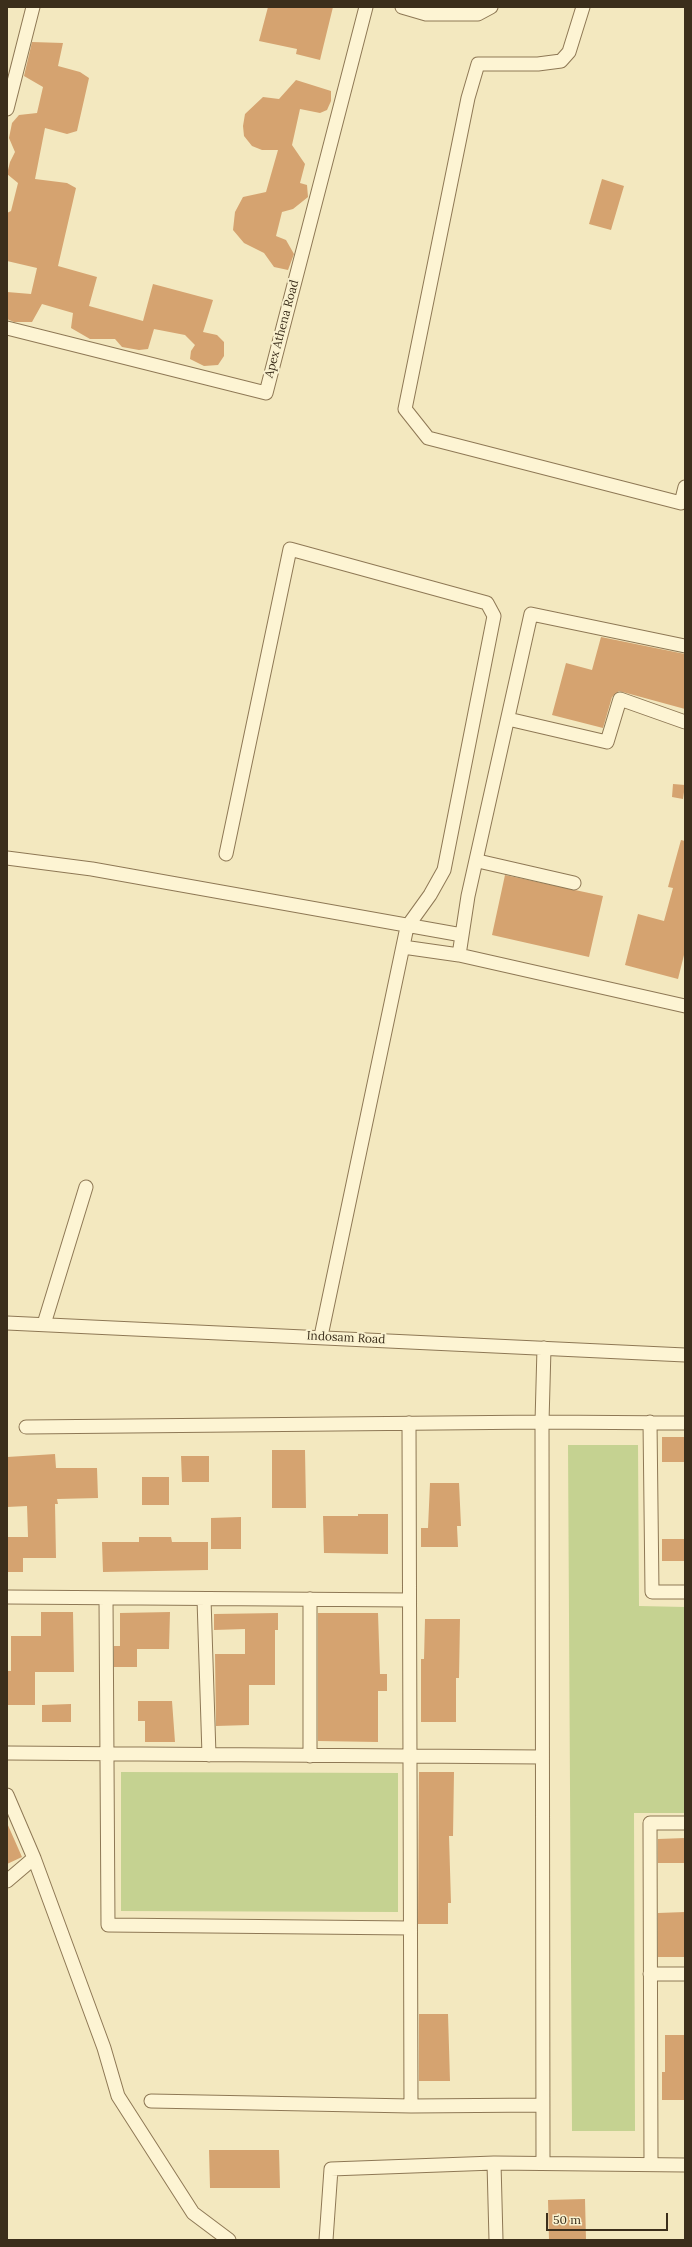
<!DOCTYPE html>
<style>
body{margin:0}
#map{position:relative;width:692px;height:2247px;overflow:hidden;background:#f3e8bf;font-family:Lora,serif}
canvas{display:block}
.frame{position:absolute;inset:0;border:8px solid #3b2e1b;pointer-events:none}
.scale{position:absolute;left:546px;top:2213px;width:122px;height:18px;box-sizing:border-box;border:2px solid #3b2e1b;border-top:0;padding-left:5px;font-size:12px;line-height:14px;white-space:nowrap;color:#3b2e1b;-webkit-text-stroke:3px #f9f1cf;paint-order:stroke}
</style>
<div id="map">
<canvas width="692" height="2247"></canvas>
<div class="frame"></div>
<div class="scale">50 m</div>
</div>
<script>
const context = document.querySelector('canvas').getContext('2d');
context.lineJoin = 'round';
function fillPath(path, color) {
  context.fillStyle = color;
  context.fill(path, 'evenodd');
}
function strokePath(path, color, width, dash) {
  context.strokeStyle = color;
  context.lineWidth = width;
  context.lineCap = dash ? 'butt' : 'round';
  context.setLineDash(dash || []);
  context.stroke(path);
}
function label(font, color, halo, rows, align = 'center') {
  context.font = font + ' Lora,serif';
  context.lineWidth = 4;
  context.setLineDash([]);
  context.textBaseline = 'middle';
  context.strokeStyle = halo;
  context.fillStyle = color;
  for (const [text, x, y, turn = 0] of rows) {
    context.save();
    context.translate(x, y);
    context.rotate((+turn || 0) * Math.PI / 180);
    context.textAlign = isNaN(turn) ? turn : align;
    if (halo) context.strokeText(text, 0, 0);
    context.fillText(text, 0, 0);
    context.restore();
  }
}
fillPath(new Path2D(`
 M 568,1445 L 638,1445 L 639,1606 L 685,1607 L 685,1813 L 634,1813 L 635,2131 L 572,2131 Z
 M 121,1772 L 398,1773 L 398,1912 L 121,1911 Z`), '#c5d291');
fillPath(new Path2D(`
 M 268,7 L 333,7 L 320,60 L 296,54 L 297,49 L 259,41 Z
 M 32,42 L 63,43 L 58,66 L 80,72 L 89,78 L 77,131 L 67,134 L 45,128 L 35,179 L 67,183 L 76,188 L 58,266 L 97,277 L 89,306 L 143,321 L 153,284 L 213,300 L 203,332 L 217,335 L 224,342 L 224,356 L 218,365 L 204,366 L 190,359 L 191,351 L 195,345 L 185,335 L 154,329 L 148,349 L 139,350 L 122,347 L 115,339 L 90,339 L 71,328 L 73,313 L 42,304 L 32,322 L 14,322 L 7,319 L 7,292 L 31,294 L 37,268 L 7,261 L 7,213 L 11,211 L 18,183 L 7,174 L 10,162 L 15,152 L 9,138 L 12,123 L 19,115 L 37,113 L 43,87 L 24,76 Z
 M 296,80 L 331,91 L 331,101 L 327,110 L 320,113 L 300,109 L 292,145 L 305,164 L 300,183 L 307,185 L 308,197 L 293,209 L 282,212 L 276,236 L 286,240 L 294,254 L 288,270 L 274,267 L 264,253 L 244,243 L 233,230 L 235,212 L 243,197 L 266,192 L 278,150 L 262,150 L 252,146 L 244,136 L 243,126 L 245,114 L 263,97 L 279,99 Z
 M 602,179 L 624,186 L 611,230 L 589,224 Z
 M 601,637 L 685,654 L 685,709 L 619,691 L 612,697 L 603,728 L 552,715 L 566,663 L 592,670 Z
 M 673,784 L 685,785 L 683,799 L 672,797 Z
 M 681,840 L 685,841 L 685,951 L 678,979 L 625,965 L 638,914 L 664,921 L 673,888 L 668,887 Z
 M 505,875 L 603,896 L 589,957 L 492,935 Z
 M 662,1437 L 685,1437 L 685,1462 L 662,1462 Z
 M 272,1450 L 305,1450 L 306,1508 L 272,1508 Z
 M 55,1454 L 56,1468 L 97,1468 L 98,1498 L 57,1499 L 58,1504 L 55,1504 L 56,1558 L 23,1558 L 23,1572 L 7,1572 L 7,1537 L 28,1537 L 27,1506 L 7,1507 L 7,1457 Z
 M 181,1456 L 209,1456 L 209,1482 L 182,1482 Z
 M 142,1477 L 169,1477 L 169,1505 L 142,1505 Z
 M 430,1483 L 459,1483 L 461,1526 L 457,1526 L 458,1547 L 421,1547 L 421,1528 L 428,1528 Z
 M 358,1514 L 388,1514 L 388,1554 L 324,1553 L 323,1516 L 358,1516 Z
 M 241,1517 L 241,1549 L 211,1549 L 211,1518 Z
 M 139,1537 L 171,1537 L 172,1542 L 208,1542 L 208,1570 L 103,1572 L 102,1542 L 139,1542 Z
 M 662,1539 L 685,1539 L 685,1561 L 662,1561 Z
 M 41,1612 L 73,1612 L 74,1672 L 35,1672 L 35,1705 L 7,1705 L 7,1671 L 11,1671 L 11,1636 L 41,1636 Z
 M 170,1612 L 169,1649 L 137,1649 L 137,1667 L 114,1667 L 114,1646 L 120,1646 L 120,1613 Z
 M 278,1613 L 278,1630 L 275,1630 L 275,1685 L 249,1685 L 249,1725 L 216,1726 L 215,1654 L 245,1654 L 245,1629 L 214,1630 L 214,1614 Z
 M 318,1613 L 378,1613 L 380,1674 L 387,1674 L 387,1691 L 378,1691 L 378,1742 L 318,1741 Z
 M 425,1619 L 460,1619 L 459,1678 L 456,1678 L 456,1722 L 421,1722 L 421,1659 L 424,1659 Z
 M 138,1701 L 172,1701 L 175,1742 L 145,1742 L 145,1721 L 138,1721 Z
 M 71,1704 L 71,1722 L 42,1722 L 42,1705 Z
 M 419,1772 L 454,1772 L 453,1836 L 449,1836 L 451,1903 L 448,1903 L 448,1924 L 418,1924 Z
 M 7,1823 L 22,1857 L 7,1864 Z
 M 685,1838 L 685,1863 L 658,1863 L 658,1839 Z
 M 685,1912 L 685,1957 L 658,1957 L 658,1913 Z
 M 419,2014 L 448,2014 L 450,2081 L 419,2081 Z
 M 665,2035 L 685,2035 L 685,2100 L 662,2100 L 662,2072 L 665,2072 Z
 M 209,2150 L 279,2150 L 280,2188 L 210,2188 Z
 M 585,2199 L 586,2240 L 549,2240 L 548,2200 Z`), '#d5a370');
const minor = new Path2D(`
 M 402,7 L 426,14 L 478,14 L 491,7
 M 583,7 L 569,52 L 561,61 L 538,64 L 478,64 L 468,98 L 405,409 L 428,438 L 681,503 L 685,487
 M 7,109 L 33,7
 M 7,328 L 266,393 L 366,7
 M 508,719 L 607,742 L 620,699 L 685,722
 M 226,854 L 290,549 L 487,603 L 494,616 L 444,870 L 430,895 L 407,927 L 321,1336
 M 7,858 L 92,869 L 462,935
 M 478,861 L 574,883
 M 403,947 L 459,955 L 685,1006
 M 459,955 L 468,896 L 531,614 L 685,646
 M 7,1323 L 685,1355
 M 44,1324 L 86,1187
 M 650,1422 L 652,1592 L 685,1592
 M 409,1423 L 411,2106
 M 26,1427 L 542,1422 L 685,1423
 M 7,1597 L 409,1600
 M 106,1598 L 108,1925 L 410,1928
 M 204,1599 L 209,1755
 M 7,1753 L 542,1757
 M 310,1756 L 310,1599
 M 7,1795 L 34,1858 L 104,2048 L 118,2096 L 193,2213 L 229,2240
 M 7,1881 L 34,1858
 M 650,1974 L 685,1974
 M 151,2101 L 411,2106 L 543,2105
 M 494,2163 L 496,2240
 M 543,2163 L 542,1422 L 544,1348
 M 651,2164 L 650,1823 L 685,1823
 M 326,2240 L 331,2169 L 494,2163 L 685,2165`);
strokePath(minor, '#8e7855', 15);
strokePath(minor, '#fdf4d3', 13);
label('12px', '#3b2e1b', '#f9f1cf', [
 ["Apex Athena Road",282,329,-75],
 ["Indosam Road",346,1338,3]
]);
</script>
